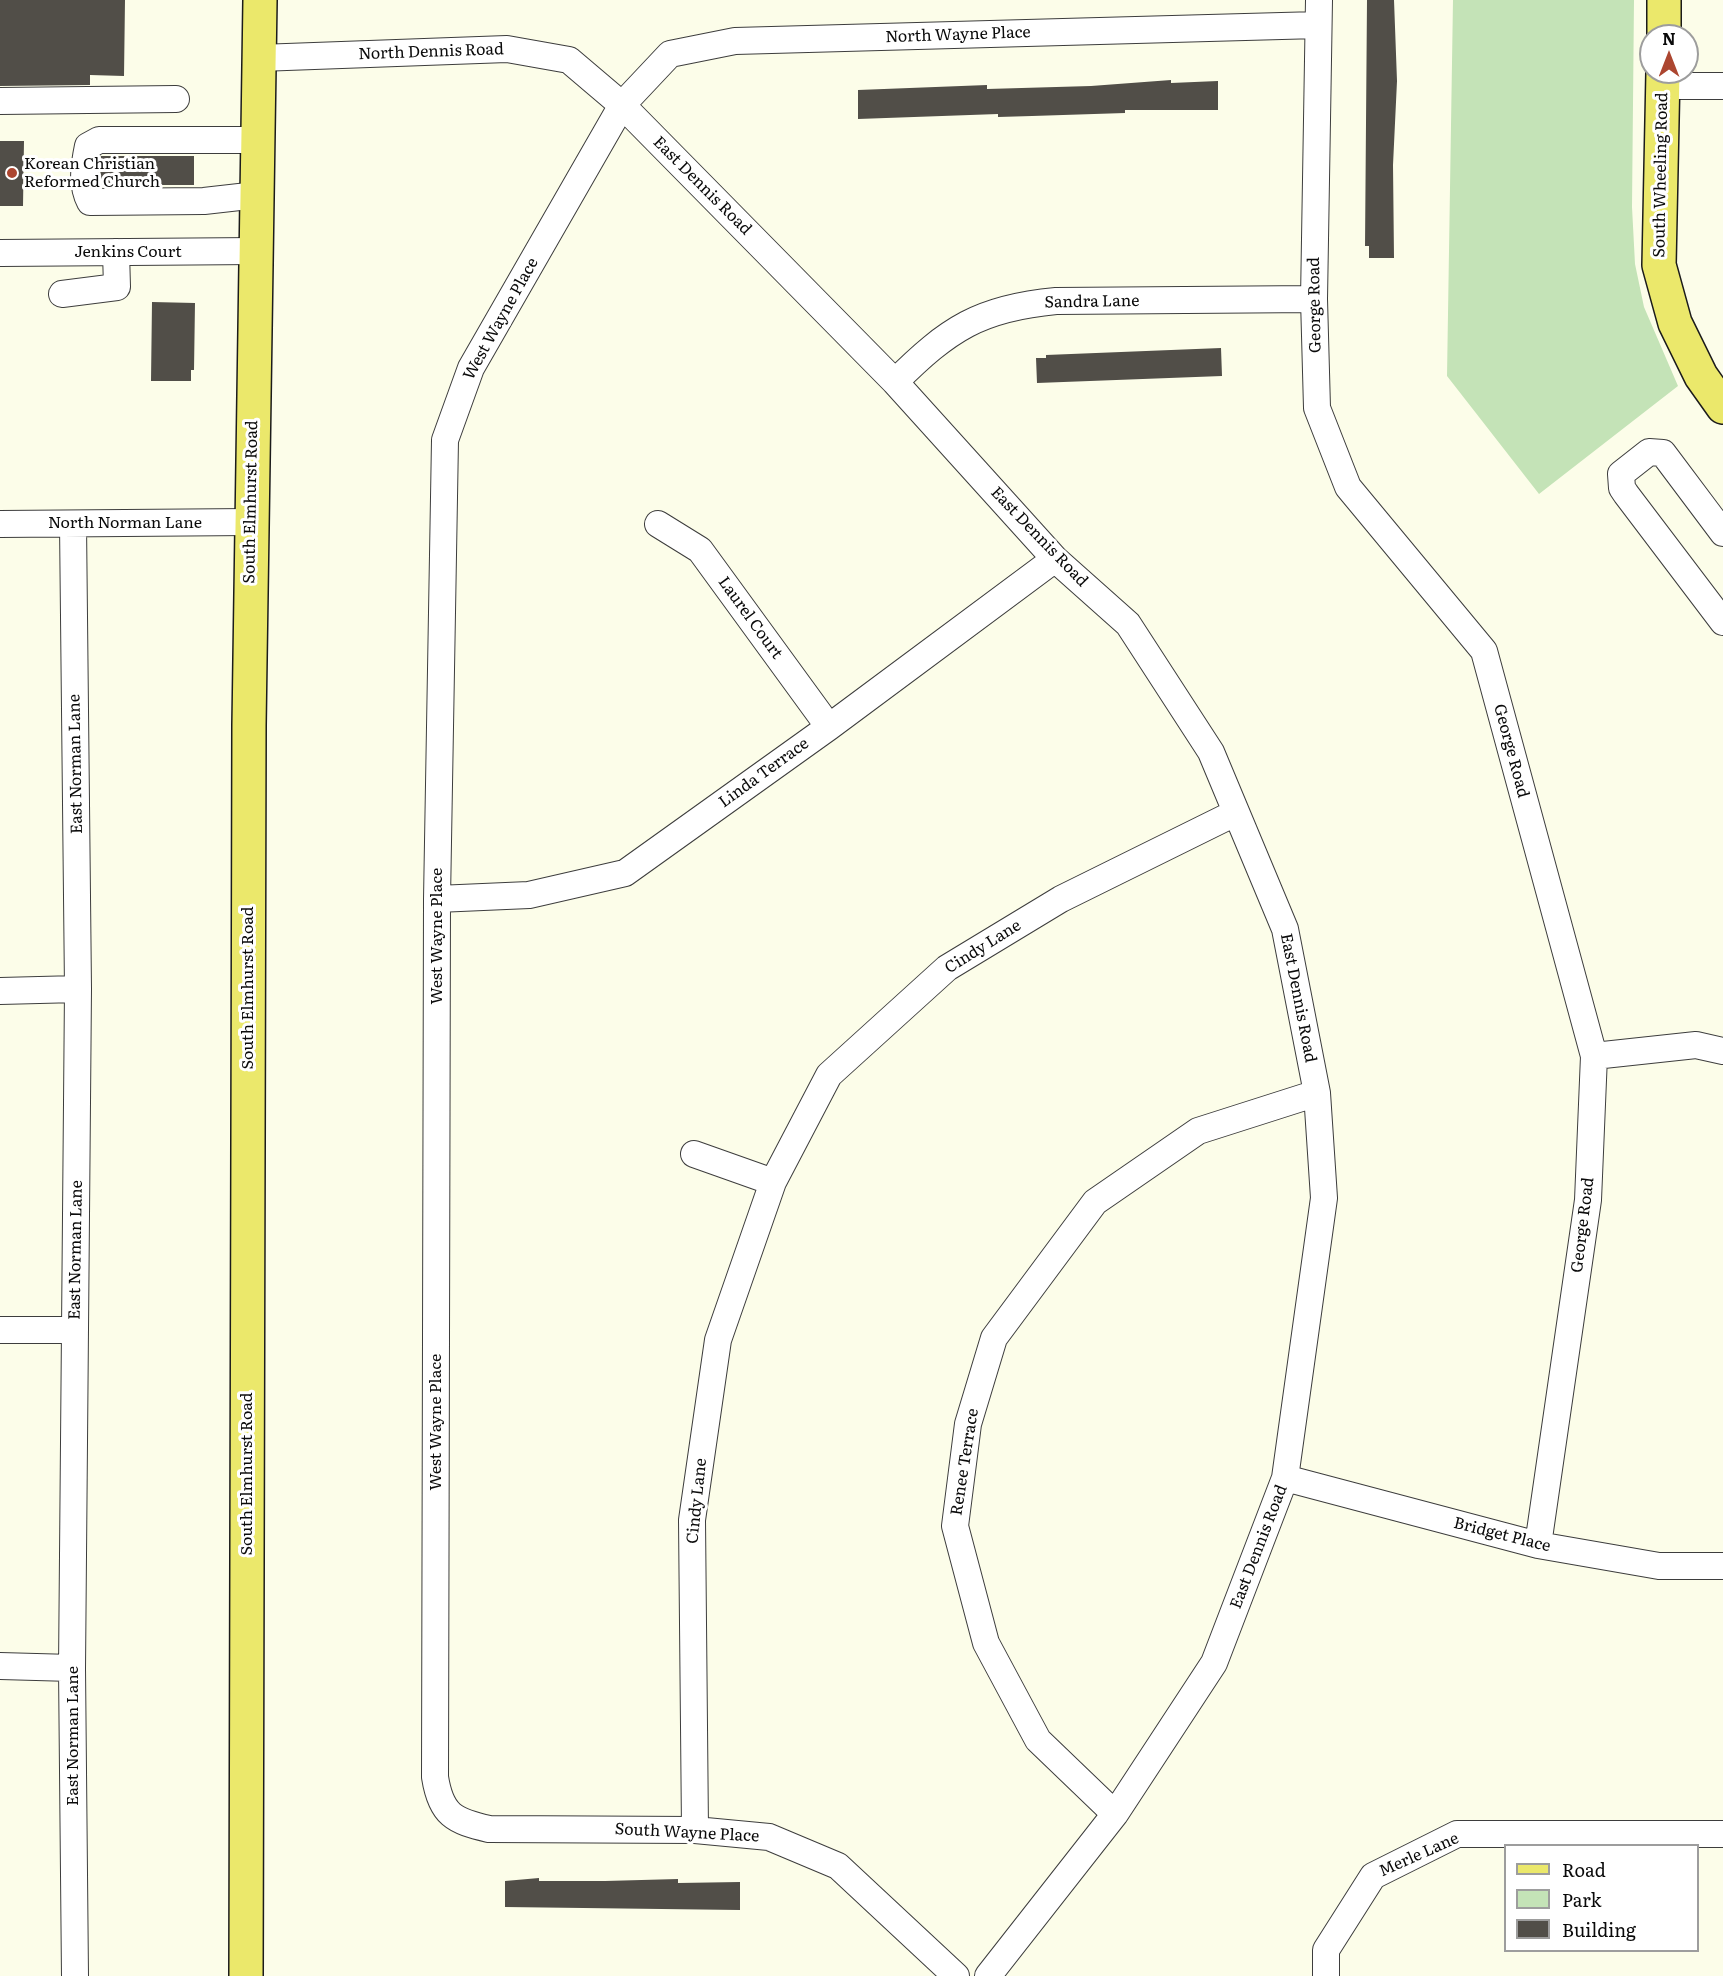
<!DOCTYPE html>
<style>
body{margin:0}
#map{position:relative;width:1723px;height:1976px;overflow:hidden;background:#fcfde9;font-family:Literata,serif}
canvas{display:block}
.legend{position:absolute;left:1504px;top:1844px;width:195px;height:108px;box-sizing:border-box;background:#fff;border:2px solid #9d9d9d;margin:0;padding:8px 10px;list-style:none;font-size:18px;color:#0a0a0a}
.legend li{display:flex;align-items:center;gap:12px;height:30px}
.legend b{width:30px;border:2px solid #9d9d9d}
.north{position:absolute;left:1639px;top:24px;width:60px;height:60px;box-sizing:border-box;background:#fff;border:2px solid #9d9d9d;border-radius:50%;rotate:0deg;font-size:16px;font-weight:700;line-height:24px;text-align:center;color:#0a0a0a}
.north::after{content:'';display:block;margin:auto;width:21px;height:27px;background:#ac4630;clip-path:polygon(50% 0,100% 100%,50% 72%,0 100%)}
</style>
<div id="map">
<canvas width="1723" height="1976"></canvas>
<ul class="legend">
<li><b style="height:8px;background:#ebe86b"></b>Road</li>
<li><b style="height:16px;background:#c4e3b7"></b>Park</li>
<li><b style="height:16px;background:#514e48"></b>Building</li>
</ul>
<div class="north">N</div>
</div>
<script>
const context = document.querySelector('canvas').getContext('2d');
context.lineJoin = 'round';
function fillPath(path, color) {
  context.fillStyle = color;
  context.fill(path, 'evenodd');
}
function strokePath(path, color, width, dash) {
  context.strokeStyle = color;
  context.lineWidth = width;
  context.lineCap = dash ? 'butt' : 'round';
  context.setLineDash(dash || []);
  context.stroke(path);
}
function label(font, color, halo, rows, align = 'center') {
  context.font = font + ' Literata,serif';
  context.lineWidth = 6;
  context.setLineDash([]);
  context.textBaseline = 'middle';
  context.strokeStyle = halo;
  context.fillStyle = color;
  for (const [text, x, y, turn = 0] of rows) {
    context.save();
    context.translate(x, y);
    context.rotate((+turn || 0) * Math.PI / 180);
    context.textAlign = isNaN(turn) ? turn : align;
    if (halo) context.strokeText(text, 0, 0);
    context.fillText(text, 0, 0);
    context.restore();
  }
}
fillPath(new Path2D(`
 M 1453,0 L 1634,0 L 1632,207 L 1635,264 L 1644,307 L 1678,386 L 1539,494 L 1447,376 Z`), '#c4e3b7');
fillPath(new Path2D(`
 M 0,0 L 125,0 L 124,76 L 90,75 L 90,85 L 0,86 Z
 M 1367,0 L 1394,0 L 1397,81 L 1393,165 L 1394,258 L 1369,258 L 1369,246 L 1365,246 Z
 M 1171,80 L 1171,83 L 1218,81 L 1218,110 L 1125,110 L 1125,113 L 1032,116 L 998,117 L 998,114 L 858,119 L 858,90 L 987,85 L 987,89 L 1091,86 Z
 M 0,141 L 24,141 L 23,206 L 0,206 Z
 M 101,156 L 194,156 L 194,185 L 100,185 Z
 M 152,302 L 195,303 L 194,370 L 191,370 L 191,381 L 151,381 Z
 M 1221,348 L 1222,376 L 1037,383 L 1036,358 L 1046,358 L 1046,355 Z
 M 539,1878 L 539,1881 L 605,1881 L 678,1879 L 678,1883 L 740,1882 L 740,1910 L 505,1907 L 505,1881 Z`), '#514e48');
const minor = new Path2D(`
 M 1319,0 L 1314,299 L 1317,408 L 1348,487 L 1484,651 L 1594,1056 L 1588,1200 L 1538,1545
 M 259,58 L 507,49 L 569,60 L 622,105 L 895,382 L 1055,559 L 1128,624 L 1211,752 L 1285,929 L 1317,1093 L 1324,1198 L 1285,1478 L 1214,1663 L 1115,1814 L 988,1976
 M 1662,86 L 1723,86
 M 0,101 L 176,99
 M 257,195 L 204,201 L 90,202 C 81,185 84,165 88,146 L 99,140 L 258,140
 M 0,253 L 256,251
 M 62,294 L 117,287 L 116,252
 M 895,382 C 948,329 980,308 1056,301 L 1314,299
 M 0,524 L 250,522
 M 73,524 L 78,989 L 72,1668 L 75,1976
 M 658,524 L 700,550 L 829,727
 M 1723,533 L 1663,453 L 1649,452 L 1621,474 L 1622,488 L 1626,494 L 1723,622
 M 437,899 L 529,895 L 625,873 L 829,727 L 1055,559
 M 0,991 L 78,989
 M 1594,1056 L 1696,1045 L 1723,1051
 M 694,1154 L 773,1182
 M 0,1330 L 75,1330
 M 1285,1478 L 1538,1545 L 1659,1566 L 1723,1566
 M 0,1666 L 72,1668
 M 1115,1814 L 1038,1740 L 986,1643 L 955,1526 L 968,1424 L 994,1338 L 1095,1202 L 1198,1131 L 1317,1093
 M 695,1830 L 692,1520 L 718,1340 L 773,1182 L 829,1075 L 947,968 L 1061,899 L 1235,813
 M 956,1976 L 838,1866 L 769,1837 L 695,1830 L 489,1829 C 454,1821 441,1815 435,1777 L 437,899 L 445,440 L 471,368 L 622,105 L 670,54 L 735,41 L 1318,25
 M 1326,1976 L 1326,1950 L 1373,1876 L 1457,1834 L 1723,1834`);
const major = new Path2D(`
 M 1664,36 L 1664,0
 M 1663,72 L 1659,265 L 1675,323 L 1701,376 L 1723,407
 M 246,1976 L 249,725 L 260,0`);
strokePath(minor, '#3d3d3d', 28);
strokePath(major, '#1b1b1b', 36);
strokePath(minor, '#fff', 26);
strokePath(major, '#ebe86b', 33);
for (const [x, y, r, color] of [
 [12,173,6,"#ac4630"]
]) {
  const dot = new Path2D();
  dot.arc(x, y, r, 0, 2 * Math.PI);
  context.fillStyle = color;
  context.fill(dot);
  strokePath(dot, '#fff', 2);
}
label('16px', '#0a0a0a', '#fff', [
 ["North Wayne Place",958,35,-2],
 ["North Dennis Road",431,52,-2],
 ["South Wheeling Road",1661,175,-89],
 ["East Dennis Road",702,186,45],
 ["Jenkins Court",128,252],
 ["Sandra Lane",1092,302,-1],
 ["George Road",1315,305,-91],
 ["West Wayne Place",501,319,-61],
 ["South Elmhurst Road",251,502,-89],
 ["North Norman Lane",125,523],
 ["East Dennis Road",1039,537,46],
 ["Laurel Court",750,618,54],
 ["George Road",1511,751,75],
 ["East Norman Lane",76,764,-91],
 ["Linda Terrace",764,773,-36],
 ["West Wayne Place",437,936,-90],
 ["Cindy Lane",983,947,-32],
 ["South Elmhurst Road",248,988,-90],
 ["East Dennis Road",1298,998,79],
 ["George Road",1583,1225,-83],
 ["East Norman Lane",76,1250,-89],
 ["West Wayne Place",436,1422,-90],
 ["Renee Terrace",965,1462,-81],
 ["South Elmhurst Road",247,1474,-90],
 ["Cindy Lane",697,1501,-84],
 ["Bridget Place",1502,1535,14],
 ["East Dennis Road",1259,1547,-69],
 ["East Norman Lane",73,1736,-90],
 ["South Wayne Place",687,1833,3],
 ["Merle Lane",1419,1855,-24]
]);
label('16px', '#0a0a0a', '#fff', [
 ["Korean Christian",24,164],
 ["Reformed Church",24,182]
], 'left');
</script>
